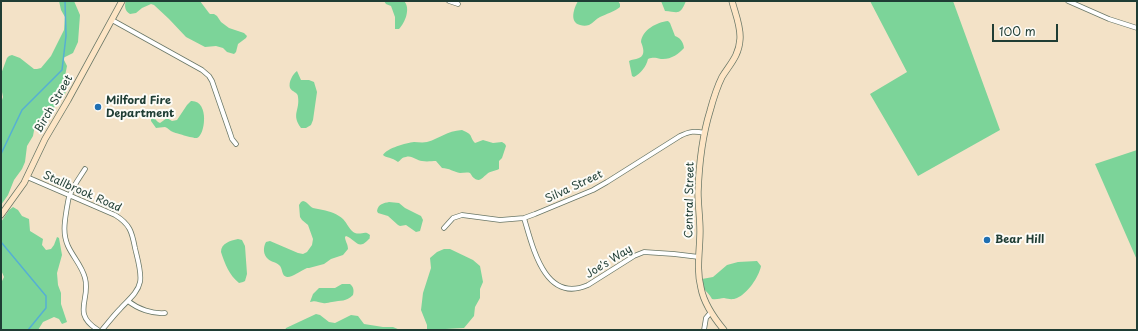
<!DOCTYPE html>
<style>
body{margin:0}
#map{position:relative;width:1138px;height:331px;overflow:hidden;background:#f3e2c7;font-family:"Playpen Sans",sans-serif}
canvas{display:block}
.frame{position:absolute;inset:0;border:2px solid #1f3d34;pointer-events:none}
.scale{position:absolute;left:992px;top:24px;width:66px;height:18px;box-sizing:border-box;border:2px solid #1f3d34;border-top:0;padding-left:5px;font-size:12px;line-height:14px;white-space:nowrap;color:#1f3d34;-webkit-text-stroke:3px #fdfcf7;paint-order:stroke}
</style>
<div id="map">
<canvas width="1138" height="331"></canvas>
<div class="frame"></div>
<div class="scale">100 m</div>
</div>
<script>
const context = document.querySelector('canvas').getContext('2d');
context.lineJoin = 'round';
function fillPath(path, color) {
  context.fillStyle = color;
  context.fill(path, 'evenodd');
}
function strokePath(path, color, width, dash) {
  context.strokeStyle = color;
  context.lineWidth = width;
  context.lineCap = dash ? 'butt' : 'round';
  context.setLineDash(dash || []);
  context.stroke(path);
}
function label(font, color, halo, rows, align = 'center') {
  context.font = font + ' "Playpen Sans",sans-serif';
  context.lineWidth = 4;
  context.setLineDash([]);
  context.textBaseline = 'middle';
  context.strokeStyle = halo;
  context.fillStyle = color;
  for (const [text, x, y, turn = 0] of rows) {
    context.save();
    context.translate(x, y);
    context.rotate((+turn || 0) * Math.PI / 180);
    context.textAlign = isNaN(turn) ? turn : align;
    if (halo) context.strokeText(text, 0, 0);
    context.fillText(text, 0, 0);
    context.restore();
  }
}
fillPath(new Path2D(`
 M 59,1 L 74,1 L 80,15 L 78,42 L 73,53 L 63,58 L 67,66 L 65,76 L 68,84 L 65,94 L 45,119 L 38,122 L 35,125 L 33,136 L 27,146 L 25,162 L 22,169 L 14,180 L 8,195 L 1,205 L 1,103 L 3,97 L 1,87 L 1,74 L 7,58 L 9,56 L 12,55 L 20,58 L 34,69 L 37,69 L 41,68 L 51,56 L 64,30 L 65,17 L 61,10 Z
 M 126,1 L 200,1 L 209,13 L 210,14 L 214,14 L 217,16 L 221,22 L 229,28 L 244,33 L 247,36 L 246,38 L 238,44 L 236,52 L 234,54 L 227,52 L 223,48 L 216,46 L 205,47 L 186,37 L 169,19 L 154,5 L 151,4 L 142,8 L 136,13 L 130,14 C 125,11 124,6 126,1 Z
 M 384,1 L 404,1 C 411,8 405,23 399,29 L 395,29 L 395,17 L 391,6 L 386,4 Z
 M 578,1 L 618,1 L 620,4 L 620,7 C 614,12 606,14 600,17 C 596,19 593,23 589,25 C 586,26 583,26 580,25 C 569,22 574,8 578,1 Z
 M 661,1 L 686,1 C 680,16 678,12 665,11 Z
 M 870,1 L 953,1 L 1000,130 L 918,176 L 870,94 L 907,72 Z
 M 668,21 L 670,23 L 675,36 C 680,38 683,41 684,48 C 679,54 670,60 661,59 C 655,58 654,57 648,59 C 646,67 641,73 634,77 L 632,76 L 629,61 C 632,59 635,60 639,58 C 646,55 643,47 641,42 C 642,30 657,22 668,21 Z
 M 297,71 L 301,80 L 309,80 L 314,82 L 317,92 L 313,120 L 311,125 L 306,128 L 301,128 C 291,114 300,111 298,97 C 298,92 292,92 290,88 C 288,82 293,74 297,71 Z
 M 191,101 C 210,100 205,136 197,138 C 196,139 175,133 173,132 C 170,131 168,128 165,127 C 162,127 158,128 156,128 L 151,121 L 151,116 L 152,116 L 158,122 L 160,123 L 167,118 L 172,121 L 177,120 L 187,105 Z
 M 462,130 C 474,135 469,136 475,143 L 483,140 L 493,143 L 502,142 L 505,144 L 506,146 L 502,158 L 499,161 L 499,169 C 495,171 490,171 487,174 C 483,177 480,183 474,178 C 473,178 471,174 470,173 C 467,172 463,173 460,173 C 454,172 449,168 442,168 L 436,161 C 432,161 427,162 422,161 C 417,161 412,155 406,157 C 402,157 401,160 398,162 C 392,157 386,158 383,155 C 387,148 406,143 414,142 C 418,142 422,143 427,142 C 441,138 446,131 462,130 Z
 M 1137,150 L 1137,260 L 1095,164 Z
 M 303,201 C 308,202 309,206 313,208 C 316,209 320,209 323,210 C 329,211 338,214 343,219 C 347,223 350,231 355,233 C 362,235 365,230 370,235 C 369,240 371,237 367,241 C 358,250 355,239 346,236 L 345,237 C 345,241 348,244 348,249 L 343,255 L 331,259 L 324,264 L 309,268 L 307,268 C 302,270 291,278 287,277 C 281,276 283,268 279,265 C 276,262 271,262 268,259 C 263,255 263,247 266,242 L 270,241 L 298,253 L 303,254 L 307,252 L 312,245 L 313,239 L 308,225 L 302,220 L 300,217 L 299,205 L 301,202 Z
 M 389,202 L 399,203 L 405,208 L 421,216 L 423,220 L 420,231 L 416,232 L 406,225 L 400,226 L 398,225 L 388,216 L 378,213 L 377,211 C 378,204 384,203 389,202 Z
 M 13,207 L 18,210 L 22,216 L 29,219 L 30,231 L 43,239 L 42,245 L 46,250 L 51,249 L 54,245 L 57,237 L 59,238 L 62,255 L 57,273 L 58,285 L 61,293 L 61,304 L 67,322 L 62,324 L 59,319 L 54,317 L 43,322 L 38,330 L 1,330 L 1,283 L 4,277 L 1,270 L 1,222 L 9,210 Z
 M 238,239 L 242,240 L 245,246 L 247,274 L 245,281 L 243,282 L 239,283 C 229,275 225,264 221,252 C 221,243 230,241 238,239 Z
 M 444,249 L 450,249 L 473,260 L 480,266 L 483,282 L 480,289 L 480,298 L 475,307 L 474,316 L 464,328 L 427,330 L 427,325 L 421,310 L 423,293 L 431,268 L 430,258 L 437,252 Z
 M 757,261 L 761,266 C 759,277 747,294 737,298 C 732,300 729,299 724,298 C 720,298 717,300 712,299 C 708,291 701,290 702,279 L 713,277 L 727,265 L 738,262 Z
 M 342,284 L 350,284 C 354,287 354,291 353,295 C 346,302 341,300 332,302 C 329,302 326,304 323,303 C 317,302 316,300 310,302 L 313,294 L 319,288 L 335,288 Z
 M 316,314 L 320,315 L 329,322 L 335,323 L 351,315 L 358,316 L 364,324 L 383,327 L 393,327 L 400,330 L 285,330 L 286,328 Z`), '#7cd499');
strokePath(new Path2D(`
 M 1,154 L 22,110 L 62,70 L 66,36 L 65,1
 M 1,242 L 46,296 L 46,308 L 28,330`), '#56afd3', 1.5);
const street = new Path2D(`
 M 449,1 L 458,4
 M 1068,1 L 1109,19 L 1137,28
 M 112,20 L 202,70 L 209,76 L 212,81 L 230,133 L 232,139 L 236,144
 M 85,169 C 80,177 73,186 70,195 C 68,198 68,203 67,207 C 65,220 62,233 68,246 C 73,257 82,266 85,278 C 91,300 71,313 98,330
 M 27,177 L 115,215 C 130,224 132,232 135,248 C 137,257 142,273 140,282 C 138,293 127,301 120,309 C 114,315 108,323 102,330
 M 524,218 C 533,248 545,304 588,285 L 634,256 L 644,252 L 674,254 L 699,257
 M 444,228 L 453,218 L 462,215 L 500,220 L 524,218 L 535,214 L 593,190 L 607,182 L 680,136 C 690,131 694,131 705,133
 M 128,301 C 138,309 152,314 165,313
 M 704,330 L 706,318 L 711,312`);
const secondary = new Path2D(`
 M 1,215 L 24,183 L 45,139 L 68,100 L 122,1
 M 724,330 C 714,318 704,304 701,288 C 696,269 700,250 700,231 C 700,218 698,205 698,192 C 699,165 702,137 710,111 C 713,100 717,87 722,77 C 730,64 739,56 740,39 C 741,26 735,13 732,1`);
strokePath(street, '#697767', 5.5);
strokePath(secondary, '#697767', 7);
strokePath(street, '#fff', 4);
strokePath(secondary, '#fde5c5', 5.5);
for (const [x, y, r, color] of [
 [98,107,4,"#1f6fb2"],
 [987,240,4,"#1f6fb2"]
]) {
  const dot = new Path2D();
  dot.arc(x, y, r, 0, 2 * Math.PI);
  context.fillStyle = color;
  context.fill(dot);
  strokePath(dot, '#fdfcf7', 1.5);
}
label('bold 11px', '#1f3d34', '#fdfcf7', [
 ["Milford Fire",106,101],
 ["Department",106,114],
 ["Bear Hill",995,240]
], 'left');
label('11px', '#1f3d34', '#fdfcf7', [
 ["Birch Street",54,104,-60],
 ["Silva Street",574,187,-25],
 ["Stallbrook Road",82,192,24],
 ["Central Street",690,200,-89],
 ["Joe's Way",609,262,-32]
]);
</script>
